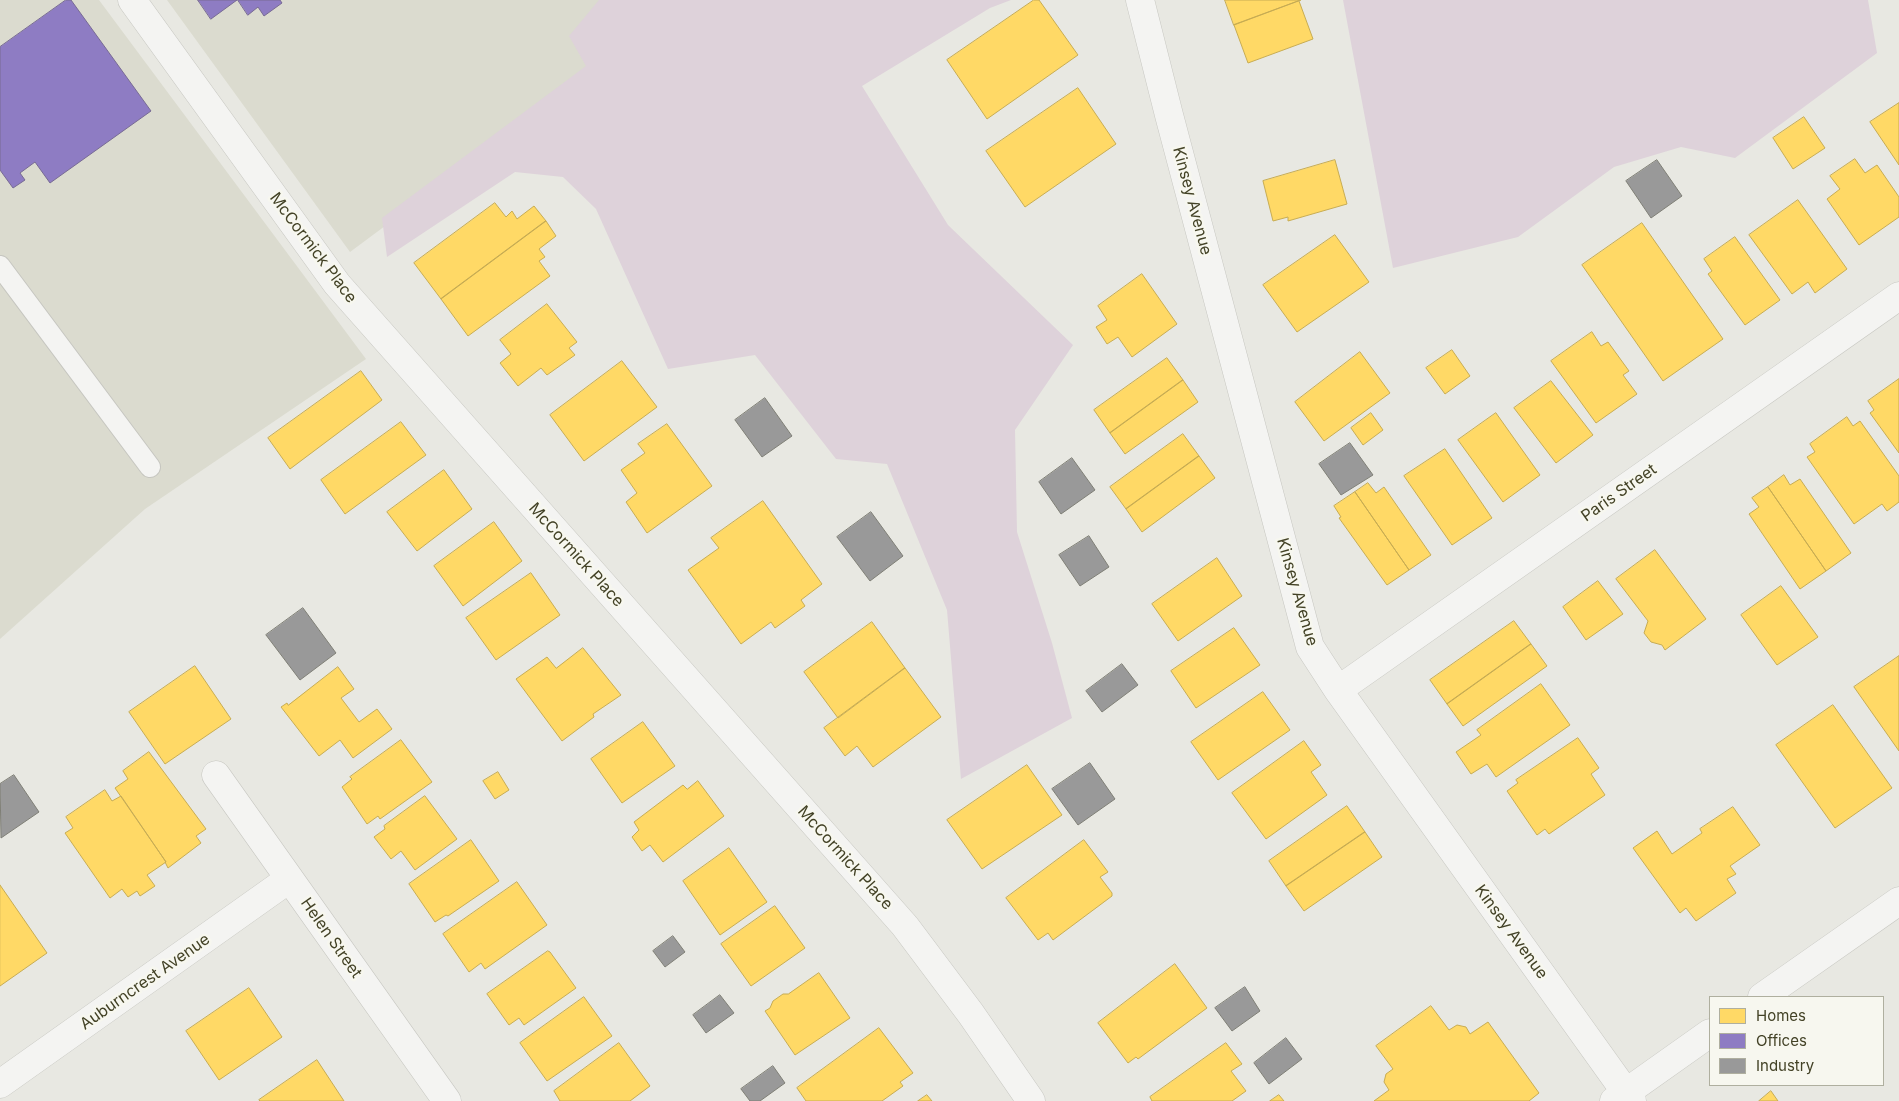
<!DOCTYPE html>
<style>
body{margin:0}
#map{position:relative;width:1899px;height:1101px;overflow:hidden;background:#e8e8e2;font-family:Inter,sans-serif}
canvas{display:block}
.legend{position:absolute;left:1709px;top:996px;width:175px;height:90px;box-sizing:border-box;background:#f7f7ef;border:1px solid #afaf9f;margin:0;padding:6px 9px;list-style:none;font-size:15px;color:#434226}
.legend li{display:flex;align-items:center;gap:10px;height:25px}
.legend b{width:25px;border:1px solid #afaf9f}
</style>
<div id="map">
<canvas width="1899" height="1101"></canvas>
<ul class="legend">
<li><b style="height:14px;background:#ffd966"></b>Homes</li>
<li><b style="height:14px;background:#8e7cc3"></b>Offices</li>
<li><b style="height:14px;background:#999"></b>Industry</li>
</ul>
</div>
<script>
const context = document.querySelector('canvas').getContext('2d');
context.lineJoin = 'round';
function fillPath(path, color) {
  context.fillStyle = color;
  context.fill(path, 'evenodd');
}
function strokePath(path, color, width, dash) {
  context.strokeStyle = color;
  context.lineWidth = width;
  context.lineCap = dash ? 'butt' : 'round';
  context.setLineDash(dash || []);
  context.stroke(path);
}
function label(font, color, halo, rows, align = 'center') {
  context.font = font + ' Inter,sans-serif';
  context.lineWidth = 5;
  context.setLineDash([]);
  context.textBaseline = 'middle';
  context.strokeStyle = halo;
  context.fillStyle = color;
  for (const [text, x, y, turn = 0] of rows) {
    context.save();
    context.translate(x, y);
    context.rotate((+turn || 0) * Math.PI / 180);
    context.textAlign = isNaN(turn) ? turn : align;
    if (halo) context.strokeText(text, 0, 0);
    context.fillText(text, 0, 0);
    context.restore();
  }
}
fillPath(new Path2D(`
 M 0,0 L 99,0 L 366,359 L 145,509 L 0,639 Z
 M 167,0 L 638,0 L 657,24 L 350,252 Z`), '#dbdbcf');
fillPath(new Path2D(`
 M 599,0 L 1011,0 L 990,8 L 862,86 L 948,225 L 1073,345 L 1015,430 L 1017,532 L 1052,643 L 1072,718 L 961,779 L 947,610 L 887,464 L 836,459 L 755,355 L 668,369 L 596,209 L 563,177 L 515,172 L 387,257 L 382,218 L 586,66 L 569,36 Z
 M 1343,0 L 1868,0 L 1877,53 L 1735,158 L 1681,147 L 1614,167 L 1518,237 L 1393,268 Z`), '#ded2da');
const homes = new Path2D(`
 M 1034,0 L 1039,0 L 1078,55 L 987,119 L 947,60 Z
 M 1225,0 L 1301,0 L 1234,25 Z
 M 1299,1 L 1313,39 L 1248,63 L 1234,25 Z
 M 1078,88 L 1116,144 L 1025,207 L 986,151 Z
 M 1899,103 L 1899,165 L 1870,122 Z
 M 1804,117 L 1825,148 L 1793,169 L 1773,138 Z
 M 1855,159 L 1865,173 L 1877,165 L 1899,197 L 1899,217 L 1859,245 L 1827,199 L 1840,189 L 1830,176 Z
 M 1335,160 L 1347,204 L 1288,221 L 1288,217 L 1273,221 L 1263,181 Z
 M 1798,200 L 1847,269 L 1815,293 L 1808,282 L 1792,294 L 1749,235 Z
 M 495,203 L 506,217 L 512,211 L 517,219 L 534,206 L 546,221 L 441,299 L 414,263 Z
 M 546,221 L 556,236 L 539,249 L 545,257 L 539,261 L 550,276 L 468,336 L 441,299 Z
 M 1642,223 L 1723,339 L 1663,381 L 1582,265 Z
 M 1335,235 L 1369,282 L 1297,332 L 1263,285 Z
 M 1735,237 L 1780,300 L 1745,325 L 1708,274 L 1712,271 L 1704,259 Z
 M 1142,274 L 1177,324 L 1132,357 L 1118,337 L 1107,344 L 1096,327 L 1107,320 L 1098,306 Z
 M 547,304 L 577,342 L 569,348 L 575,355 L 547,375 L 541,368 L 518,386 L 500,363 L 511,354 L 500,340 Z
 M 1592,332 L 1601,346 L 1608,342 L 1629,371 L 1623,375 L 1637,394 L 1596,423 L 1551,361 Z
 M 1452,350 L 1470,376 L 1445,394 L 1426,368 Z
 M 1360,352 L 1390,393 L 1324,441 L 1295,402 Z
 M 1167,358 L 1183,380 L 1110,433 L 1094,410 Z
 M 622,361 L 657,407 L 584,461 L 550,415 Z
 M 361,371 L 382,400 L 290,469 L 268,438 Z
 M 1899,379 L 1899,453 L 1870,413 L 1874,410 L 1868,401 Z
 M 1183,380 L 1198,402 L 1125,454 L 1110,433 Z
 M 1551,381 L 1593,435 L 1556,463 L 1514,408 Z
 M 1371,413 L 1383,430 L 1363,445 L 1351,428 Z
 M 1496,413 L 1540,475 L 1503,502 L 1458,440 Z
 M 1847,417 L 1853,426 L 1860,421 L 1899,476 L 1899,502 L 1887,511 L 1882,504 L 1854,524 L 1807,457 L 1815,452 L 1810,444 Z
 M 401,422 L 426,455 L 345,514 L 321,480 Z
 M 667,424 L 712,486 L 647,533 L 626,502 L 637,493 L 621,470 L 645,453 L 638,444 Z
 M 1183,434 L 1199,456 L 1126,509 L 1110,487 Z
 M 1445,449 L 1492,518 L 1452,545 L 1404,476 Z
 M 1199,456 L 1215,478 L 1142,532 L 1126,509 Z
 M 444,470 L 472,509 L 417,551 L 387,512 Z
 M 1784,475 L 1790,485 L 1800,479 L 1851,553 L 1826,571 L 1768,487 Z
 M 1368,483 L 1376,493 L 1384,487 L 1431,555 L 1409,570 L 1355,492 Z
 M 1768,487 L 1826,571 L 1800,589 L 1749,514 L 1759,507 L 1752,498 Z
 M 1355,492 L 1409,570 L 1387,585 L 1339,518 L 1341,517 L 1334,506 Z
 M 763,501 L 822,584 L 801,600 L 805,606 L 775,628 L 771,622 L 741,644 L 688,570 L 719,548 L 711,538 Z
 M 494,522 L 522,561 L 463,606 L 434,566 Z
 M 1655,550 L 1706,619 L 1665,650 L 1662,645 L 1651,642 L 1644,633 L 1648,621 L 1616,579 Z
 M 1217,558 L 1242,596 L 1178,641 L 1152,604 Z
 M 531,573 L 560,615 L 496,660 L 466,618 Z
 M 1598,581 L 1623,614 L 1586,640 L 1563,607 Z
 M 1781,586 L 1818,637 L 1777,665 L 1741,615 Z
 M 1514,621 L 1531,644 L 1447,704 L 1430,680 Z
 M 872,622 L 905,668 L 838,718 L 804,672 Z
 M 1234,628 L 1260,665 L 1196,708 L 1171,671 Z
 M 1531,644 L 1547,666 L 1463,726 L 1447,704 Z
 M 583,648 L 621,695 L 593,714 L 594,717 L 562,741 L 516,679 L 547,657 L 556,668 Z
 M 1899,656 L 1899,751 L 1854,687 Z
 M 195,666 L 231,719 L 165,764 L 129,712 Z
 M 338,667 L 354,689 L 341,698 L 359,722 L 377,709 L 392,729 L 353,758 L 340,740 L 319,756 L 281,707 L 287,703 L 288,705 Z
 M 905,668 L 941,717 L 873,767 L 857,746 L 845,756 L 824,728 Z
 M 1541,684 L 1570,725 L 1496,777 L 1487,764 L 1471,774 L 1456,752 L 1481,735 L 1477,730 Z
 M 1263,692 L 1290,730 L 1218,780 L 1191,742 Z
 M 1833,705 L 1892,788 L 1835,828 L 1776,745 Z
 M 643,722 L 675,766 L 622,803 L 591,759 Z
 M 1578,738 L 1599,768 L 1591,774 L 1605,795 L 1549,834 L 1545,829 L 1537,835 L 1507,791 L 1518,783 L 1516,780 Z
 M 401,740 L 432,782 L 380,819 L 378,816 L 367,824 L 342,787 L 352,779 L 350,777 Z
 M 1304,741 L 1321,765 L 1311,772 L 1327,795 L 1266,839 L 1232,793 Z
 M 149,752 L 206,829 L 196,836 L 201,843 L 168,868 L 165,862 L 166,862 L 115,788 L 128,779 L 123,771 Z
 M 1027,765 L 1062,815 L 982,869 L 947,820 Z
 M 498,772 L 509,790 L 495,799 L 483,781 Z
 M 698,781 L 724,816 L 663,862 L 650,845 L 642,851 L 632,837 L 639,830 L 634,822 L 683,785 L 687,789 Z
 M 105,790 L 112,801 L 121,796 L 166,862 L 147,875 L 155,886 L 140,896 L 137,891 L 128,897 L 122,889 L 110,898 L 65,833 L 73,828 L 66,817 Z
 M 425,796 L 457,839 L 415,870 L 401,851 L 391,859 L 374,837 L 385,829 L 384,826 Z
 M 1347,806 L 1365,832 L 1286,886 L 1269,861 Z
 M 1733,807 L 1760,845 L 1730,866 L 1736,874 L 1727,879 L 1736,893 L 1696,921 L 1686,908 L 1680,913 L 1633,848 L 1657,831 L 1672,854 L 1702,833 L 1700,829 Z
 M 1365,832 L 1382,857 L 1304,911 L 1286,886 Z
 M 471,840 L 499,881 L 448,916 L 446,915 L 435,922 L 409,884 Z
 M 1084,840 L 1108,872 L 1100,877 L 1112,893 L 1112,896 L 1053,940 L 1048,933 L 1038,940 L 1006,898 Z
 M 729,848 L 767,902 L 720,935 L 683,881 Z
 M 517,882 L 547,925 L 485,969 L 481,963 L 469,972 L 443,934 Z
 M 0,885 L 47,953 L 0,986 Z
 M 775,906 L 805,948 L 751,986 L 721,944 Z
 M 548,951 L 550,952 L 576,988 L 524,1025 L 519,1018 L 509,1025 L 487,994 Z
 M 1175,964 L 1207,1008 L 1138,1059 L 1136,1057 L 1128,1063 L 1098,1023 Z
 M 819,973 L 850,1018 L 795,1055 L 765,1011 L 770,1008 L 773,1001 L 783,994 L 788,994 Z
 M 249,988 L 282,1037 L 219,1080 L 186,1031 Z
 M 584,997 L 612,1036 L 547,1081 L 520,1043 Z
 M 1431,1006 L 1449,1030 L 1457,1025 L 1466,1027 L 1470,1034 L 1488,1022 L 1539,1093 L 1529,1101 L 1374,1101 L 1389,1090 L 1384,1082 L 1386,1074 L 1393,1069 L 1376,1046 Z
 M 879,1028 L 913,1073 L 900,1082 L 903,1086 L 882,1101 L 806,1101 L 797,1088 Z
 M 619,1043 L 650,1086 L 630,1101 L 560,1101 L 554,1091 Z
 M 1226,1043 L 1242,1064 L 1231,1071 L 1246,1091 L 1232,1101 L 1152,1101 L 1150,1097 Z
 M 317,1060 L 344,1101 L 260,1101 L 259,1100 Z
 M 1771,1091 L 1778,1101 L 1759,1101 Z
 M 927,1095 L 932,1101 L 918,1101 Z
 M 1279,1095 L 1284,1101 L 1270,1101 Z`);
fillPath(homes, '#ffd966');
strokePath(homes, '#c7ac53', 1);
const offices = new Path2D(`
 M 66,0 L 71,0 L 151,111 L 50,183 L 35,162 L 20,173 L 25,180 L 13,188 L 0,170 L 0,47 Z
 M 198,0 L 237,0 L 211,19 Z
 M 238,0 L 280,0 L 282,3 L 264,16 L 258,7 L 248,15 Z`);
fillPath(offices, '#8e7cc3');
strokePath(offices, '#786b94', 1);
const industry = new Path2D(`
 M 1657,160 L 1682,196 L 1651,218 L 1626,181 Z
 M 765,398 L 792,436 L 762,457 L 735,420 Z
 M 1350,443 L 1373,475 L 1341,495 L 1319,464 Z
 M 1072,458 L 1095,490 L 1061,514 L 1039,482 Z
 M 871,512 L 903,556 L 870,581 L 837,537 Z
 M 1089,536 L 1109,567 L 1080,586 L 1059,555 Z
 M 303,608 L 336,653 L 300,680 L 266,635 Z
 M 1122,664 L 1138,685 L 1102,712 L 1086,691 Z
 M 1090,763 L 1115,799 L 1078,825 L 1052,789 Z
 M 14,775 L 39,812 L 1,838 L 0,784 Z
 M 673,936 L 685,952 L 665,967 L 653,951 Z
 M 1245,987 L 1260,1011 L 1232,1031 L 1215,1008 Z
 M 720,995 L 734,1013 L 706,1033 L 693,1015 Z
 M 1286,1038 L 1302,1059 L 1269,1084 L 1254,1063 Z
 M 773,1066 L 785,1083 L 760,1101 L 750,1101 L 741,1089 Z`);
fillPath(industry, '#999');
strokePath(industry, '#7f7f76', 1);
const service = new Path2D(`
 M 0,266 L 150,467`);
const minor = new Path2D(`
 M 132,0 L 337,284 L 905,926 L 971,1014 L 1031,1101
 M 1140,0 L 1169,115 L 1310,647 L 1338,690 L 1632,1101
 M 1338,690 L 1899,296
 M 216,775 L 447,1101
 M 1762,997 L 1899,901
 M 0,1084 L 289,879
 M 1614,1101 L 1710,1033`);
strokePath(service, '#c6c6c0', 22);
strokePath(minor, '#c6c6c0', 29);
strokePath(service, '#f4f4f2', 20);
strokePath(minor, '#f4f4f2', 28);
label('16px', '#434226', '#f7f7ef', [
 ["Kinsey Avenue",1192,201,75],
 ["McCormick Place",313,248,53],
 ["Paris Street",1619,493,-35],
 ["McCormick Place",576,555,48],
 ["Kinsey Avenue",1297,592,74],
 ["McCormick Place",845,858,48],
 ["Kinsey Avenue",1511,932,54],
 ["Helen Street",331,938,55],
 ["Auburncrest Avenue",145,982,-35]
]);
</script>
